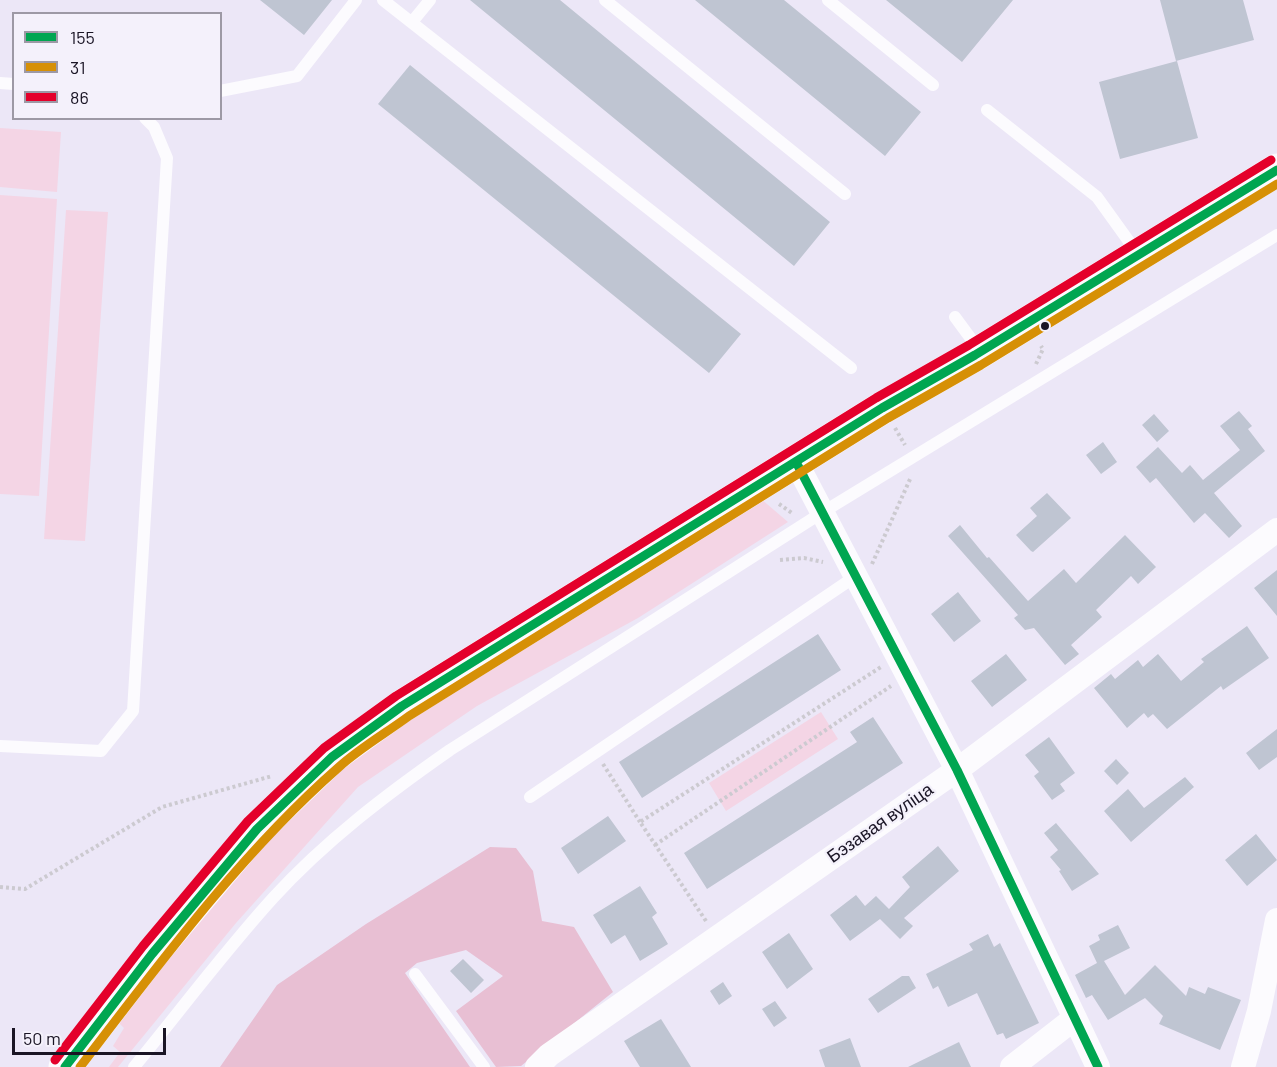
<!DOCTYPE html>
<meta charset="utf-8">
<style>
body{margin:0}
#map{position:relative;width:1277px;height:1067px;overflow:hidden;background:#ece7f7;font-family:Barlow,sans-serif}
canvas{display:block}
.legend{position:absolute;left:12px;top:12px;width:210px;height:108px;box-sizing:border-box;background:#f4f1fb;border:2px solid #9d99a5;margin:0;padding:8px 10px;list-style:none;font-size:18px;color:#1a1525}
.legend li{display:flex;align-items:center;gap:12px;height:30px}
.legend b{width:30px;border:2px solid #9d99a5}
.scale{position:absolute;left:12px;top:1028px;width:154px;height:27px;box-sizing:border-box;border:3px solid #1a1525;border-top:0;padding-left:8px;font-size:18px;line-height:21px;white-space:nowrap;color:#1a1525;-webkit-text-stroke:4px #f4f1fb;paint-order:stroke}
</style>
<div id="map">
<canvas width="1277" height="1067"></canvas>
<ul class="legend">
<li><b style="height:8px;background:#00a651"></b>155</li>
<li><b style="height:8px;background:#d69006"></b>31</li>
<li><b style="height:8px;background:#e4002b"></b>86</li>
</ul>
<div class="scale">50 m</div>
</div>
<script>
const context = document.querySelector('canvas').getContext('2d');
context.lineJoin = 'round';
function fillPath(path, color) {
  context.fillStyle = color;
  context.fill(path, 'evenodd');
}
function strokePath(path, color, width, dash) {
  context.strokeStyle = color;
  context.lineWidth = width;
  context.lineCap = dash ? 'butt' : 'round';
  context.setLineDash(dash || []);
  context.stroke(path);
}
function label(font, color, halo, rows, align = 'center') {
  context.font = font + ' Barlow,sans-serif';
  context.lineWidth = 4.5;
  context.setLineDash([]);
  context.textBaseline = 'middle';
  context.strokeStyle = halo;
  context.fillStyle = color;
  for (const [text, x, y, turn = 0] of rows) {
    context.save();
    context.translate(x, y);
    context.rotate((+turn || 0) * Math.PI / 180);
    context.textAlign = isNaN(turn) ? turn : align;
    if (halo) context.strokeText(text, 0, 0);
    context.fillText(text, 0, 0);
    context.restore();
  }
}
fillPath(new Path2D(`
 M 0,128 L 61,132 L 57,192 L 0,187 Z
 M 0,195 L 57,199 L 39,496 L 0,494 Z
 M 66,210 L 108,212 L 85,541 L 44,539 Z
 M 760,498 L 788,522 L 638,618 L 477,706 L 358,787 L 236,923 L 118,1067 L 109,1067 L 120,1052 L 113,1046 L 124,1028 L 114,1018 L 231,877 L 381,731 Z
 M 821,712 L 838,739 L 726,811 L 709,783 Z`), '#f4d5e5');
fillPath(new Path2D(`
 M 490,847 L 516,848 L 533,871 L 542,921 L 574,927 L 613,992 L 521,1066 L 496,1067 L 456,1011 L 503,976 L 466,950 L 417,963 L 405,973 L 470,1067 L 220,1067 L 277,985 L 366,924 Z`), '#e8bfd3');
fillPath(new Path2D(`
 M 260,0 L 332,0 L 304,35 Z
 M 470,0 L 560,0 L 830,222 L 794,266 Z
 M 695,0 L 784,0 L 921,112 L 885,156 Z
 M 886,0 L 1013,0 L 962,62 Z
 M 1160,0 L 1243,0 L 1254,40 L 1176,61 Z
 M 1177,61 L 1198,138 L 1120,159 L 1099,82 Z
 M 410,65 L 741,334 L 709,373 L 378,104 Z
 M 1239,411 L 1252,426 L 1248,429 L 1265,451 L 1214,493 L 1242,526 L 1229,538 L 1205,513 L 1194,523 L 1156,478 L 1150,483 L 1136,467 L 1158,447 L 1182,473 L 1190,465 L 1203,480 L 1240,450 L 1220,426 Z
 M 1154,414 L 1169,431 L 1157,442 L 1142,425 Z
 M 1103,442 L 1117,462 L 1101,474 L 1086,455 Z
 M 1047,493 L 1071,518 L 1033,552 L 1031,551 L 1016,535 L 1037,516 L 1030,508 Z
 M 960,525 L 987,558 L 989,557 L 1028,601 L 1064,569 L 1076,583 L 1125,535 L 1156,567 L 1138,584 L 1131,576 L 1096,610 L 1102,617 L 1071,645 L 1079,654 L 1065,665 L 1034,628 L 1025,630 L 1014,618 L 1018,615 L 948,536 Z
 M 1277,570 L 1277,616 L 1254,588 Z
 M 958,592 L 981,621 L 954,642 L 931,614 Z
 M 1247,626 L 1269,658 L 1223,690 L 1221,686 L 1167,729 L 1153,714 L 1148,718 L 1144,713 L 1127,728 L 1094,688 L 1111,674 L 1115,679 L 1138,660 L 1143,667 L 1158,654 L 1181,681 L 1204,662 L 1201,659 Z
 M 818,634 L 841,670 L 642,798 L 619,762 Z
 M 1006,654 L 1027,680 L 992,707 L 971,681 Z
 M 873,717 L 903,763 L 707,889 L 684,853 L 857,742 L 850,732 Z
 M 1277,729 L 1277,757 L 1259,770 L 1246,753 Z
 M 1049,737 L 1075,773 L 1060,784 L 1065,791 L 1052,800 L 1034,776 L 1039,772 L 1025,755 Z
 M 1116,759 L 1129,773 L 1117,785 L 1104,771 Z
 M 1185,777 L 1194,787 L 1131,842 L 1104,811 L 1128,789 L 1144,808 Z
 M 608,816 L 626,841 L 578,874 L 561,848 Z
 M 1056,823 L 1099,874 L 1072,891 L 1059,871 L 1061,870 L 1050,857 L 1058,850 L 1044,833 Z
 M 1256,834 L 1277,860 L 1247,886 L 1225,860 Z
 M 938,846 L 959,871 L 904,918 L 913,926 L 900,939 L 880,919 L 850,941 L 830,915 L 856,895 L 865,906 L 876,896 L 889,909 L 910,887 L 902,877 Z
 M 640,886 L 657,913 L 652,917 L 668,944 L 640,961 L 625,935 L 611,944 L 593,915 Z
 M 1118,925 L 1130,948 L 1104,961 L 1125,995 L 1155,965 L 1186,996 L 1189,987 L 1205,994 L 1208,987 L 1241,1000 L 1220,1050 L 1159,1024 L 1163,1016 L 1145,998 L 1108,1020 L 1092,995 L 1086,998 L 1075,975 L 1097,963 L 1089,946 L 1100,940 L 1098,935 Z
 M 789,933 L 813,969 L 787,989 L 762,952 Z
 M 988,934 L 994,947 L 1000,943 L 1039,1023 L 1006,1039 L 1003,1033 L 997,1035 L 977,993 L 948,1007 L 938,986 L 933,989 L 926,974 L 973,950 L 969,944 Z
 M 463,959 L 484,980 L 471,993 L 450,971 Z
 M 902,976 L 909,976 L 916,988 L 878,1013 L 868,999 Z
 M 723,982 L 732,996 L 719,1005 L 710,991 Z
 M 775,1001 L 787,1018 L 774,1027 L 762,1009 Z
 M 661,1019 L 691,1067 L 640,1067 L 624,1041 Z
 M 850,1038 L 861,1067 L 825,1067 L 819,1050 Z
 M 959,1042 L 971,1067 L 908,1067 Z`), '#bfc5d2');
strokePath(new Path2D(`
 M 1036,364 L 1043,349 L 1041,346
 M 895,428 L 905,445
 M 779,504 L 792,513
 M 780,560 L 804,558 L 823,562
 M 872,564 L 911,477
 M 603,764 L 640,822
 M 655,845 L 891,686
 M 0,887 L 25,889 L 162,807 L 272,776
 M 706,921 L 640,822 L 881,667`), '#cccad0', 4, [3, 3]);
strokePath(new Path2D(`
 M 383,0 L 851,368
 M 605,0 L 845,194
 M 828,0 L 933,85
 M 412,22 L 430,0
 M 0,83 L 14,84
 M 220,91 L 297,76 L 356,0
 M 987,110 L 1097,197 L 1138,254
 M 955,317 L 980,351
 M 0,746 L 101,751 L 133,711 L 167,158 L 154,127 L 145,118
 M 530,797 L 856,576
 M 415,974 L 484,1067
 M 134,1067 C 180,1011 224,952 273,898 C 325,841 387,794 450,750 L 823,512 L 1277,235`), '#fcfbfe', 12);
strokePath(new Path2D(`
 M 796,462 L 957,770 L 1098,1067
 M 537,1067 L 549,1055 L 957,770 L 1277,530
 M 1012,1067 L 1075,1018
 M 1243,1067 L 1259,1011 L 1277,920`), '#fcfbfe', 24);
strokePath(new Path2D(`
 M 65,1067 L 152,954 L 257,829 L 332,757 L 402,706 L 882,408 L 975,355 L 1277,170`), '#fcfbfe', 33);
strokePath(new Path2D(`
 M 796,462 L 957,770 L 1098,1067
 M 65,1067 L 152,954 L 257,829 L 332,757 L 402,706 L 882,408 L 975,355 L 1277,170`), '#00a651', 9);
strokePath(new Path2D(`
 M 80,1067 C 159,964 241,853 339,767 C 360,748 386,733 409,716 L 888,418 L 981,365 L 1277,184`), '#d69006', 9);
strokePath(new Path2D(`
 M 55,1060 L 143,946 L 248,821 L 324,748 L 396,696 L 876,398 L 969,345 L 1271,160`), '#e4002b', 9);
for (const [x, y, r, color] of [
 [1045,326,5,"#1a1525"]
]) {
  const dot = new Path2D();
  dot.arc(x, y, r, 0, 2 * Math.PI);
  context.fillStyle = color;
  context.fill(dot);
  strokePath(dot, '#f4f1fb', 2);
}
label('18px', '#1a1525', '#f4f1fb', [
 ["Бэзавая вуліца",880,823,-35]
]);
</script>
